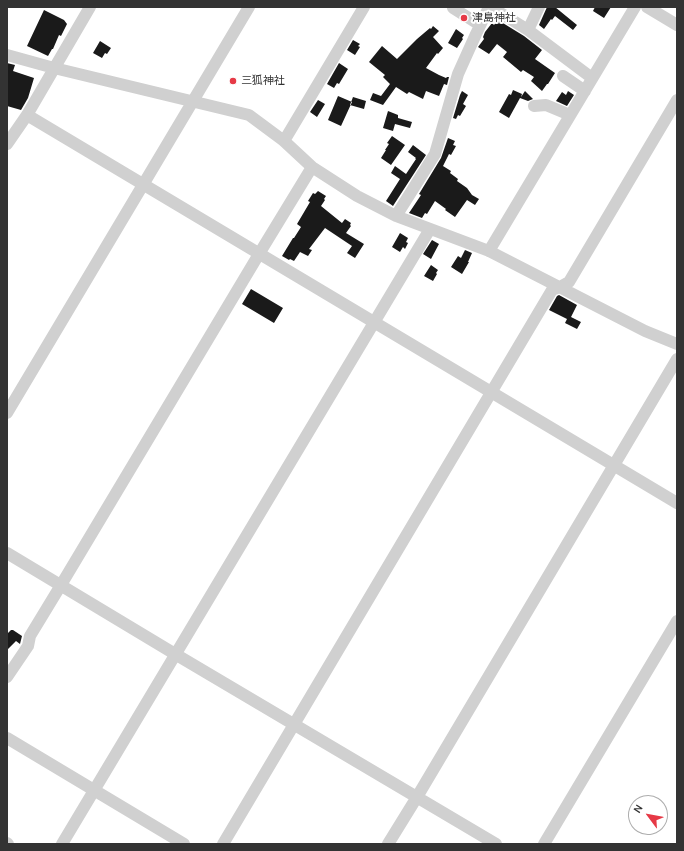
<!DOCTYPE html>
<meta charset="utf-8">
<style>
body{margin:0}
#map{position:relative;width:684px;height:851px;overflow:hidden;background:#fff;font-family:Karla,sans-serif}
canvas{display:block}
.frame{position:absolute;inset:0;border:8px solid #333;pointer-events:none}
.north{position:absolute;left:628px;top:795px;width:40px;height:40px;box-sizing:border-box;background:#fff;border:1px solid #adadad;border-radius:50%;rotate:302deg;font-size:11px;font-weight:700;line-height:16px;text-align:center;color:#333}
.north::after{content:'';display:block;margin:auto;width:14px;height:18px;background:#e63946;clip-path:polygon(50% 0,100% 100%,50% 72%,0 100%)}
</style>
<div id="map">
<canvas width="684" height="851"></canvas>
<div class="frame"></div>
<div class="north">N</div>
</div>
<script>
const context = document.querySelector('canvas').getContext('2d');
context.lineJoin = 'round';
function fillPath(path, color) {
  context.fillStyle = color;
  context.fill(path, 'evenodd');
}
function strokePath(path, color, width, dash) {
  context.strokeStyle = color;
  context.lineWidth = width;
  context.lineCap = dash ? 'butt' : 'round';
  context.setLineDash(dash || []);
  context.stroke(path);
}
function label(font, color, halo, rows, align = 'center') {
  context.font = font + ' Karla,"Noto Sans JP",sans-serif';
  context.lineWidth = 4;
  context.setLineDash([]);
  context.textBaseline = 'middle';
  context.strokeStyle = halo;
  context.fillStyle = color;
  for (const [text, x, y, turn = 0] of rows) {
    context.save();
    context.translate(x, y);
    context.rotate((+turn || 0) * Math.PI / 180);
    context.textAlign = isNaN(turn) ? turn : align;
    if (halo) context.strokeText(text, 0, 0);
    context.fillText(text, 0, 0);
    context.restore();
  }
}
fillPath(new Path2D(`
 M 547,7 L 555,7 L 577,25 L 573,30 L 555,16 L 552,20 L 551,19 L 544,29 L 539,25 Z
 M 595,7 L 611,7 L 604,18 L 593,11 Z
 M 44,10 L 64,20 L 67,24 L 61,36 L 59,35 L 53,49 L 52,49 L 48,56 L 27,46 Z
 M 498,20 L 524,36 L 542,50 L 535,59 L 555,73 L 548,84 L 547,84 L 542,91 L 531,81 L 534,77 L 523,70 L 521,72 L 503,57 L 507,52 L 497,44 L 489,54 L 478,47 L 484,39 L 483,37 L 485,32 L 492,23 L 494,25 Z
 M 433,26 L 439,31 L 433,37 L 443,48 L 438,54 L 437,53 L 426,68 L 439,75 L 446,78 L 447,77 L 449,77 L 447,85 L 444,84 L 439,96 L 426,91 L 423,99 L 409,92 L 407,94 L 396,87 L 383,105 L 370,100 L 373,93 L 381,96 L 390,84 L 383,77 L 385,75 L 369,62 L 382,46 L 397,59 L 417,39 L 430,28 L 431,29 Z
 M 456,29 L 464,35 L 462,38 L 463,39 L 457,48 L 448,43 Z
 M 353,40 L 360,44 L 358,46 L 360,47 L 355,55 L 347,50 Z
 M 100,41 L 111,48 L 107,54 L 105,53 L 102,58 L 93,53 Z
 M 7,63 L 15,65 L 13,71 L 34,78 L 28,98 L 21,110 L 7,106 Z
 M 339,63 L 348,69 L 339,84 L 337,83 L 334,88 L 327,84 Z
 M 513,90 L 522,94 L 521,97 L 525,91 L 533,99 L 528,101 L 520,98 L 509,118 L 499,112 L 509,94 L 511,95 Z
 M 462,91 L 468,95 L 463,104 L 466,106 L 460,116 L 458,115 L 456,119 L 453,118 L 460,95 Z
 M 568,91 L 574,95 L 567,106 L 556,101 L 562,92 L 566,95 Z
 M 338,96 L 352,102 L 341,126 L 328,120 Z
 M 353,97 L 366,101 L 364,109 L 350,105 Z
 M 318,100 L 325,104 L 317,117 L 310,112 Z
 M 388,111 L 398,115 L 398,118 L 412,122 L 410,128 L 395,124 L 393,131 L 383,128 Z
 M 392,136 L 405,145 L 391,165 L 381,158 L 386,150 L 385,150 L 389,144 L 387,143 Z
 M 448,138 L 455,141 L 453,145 L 456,146 L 451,155 L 449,154 L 443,166 L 451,171 L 450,173 L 458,179 L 457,181 L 467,188 L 472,195 L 479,199 L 475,205 L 467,200 L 455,217 L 445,210 L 446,209 L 435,201 L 427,214 L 425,213 L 422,218 L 409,213 L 421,195 L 419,194 L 441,158 Z
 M 413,145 L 426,155 L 393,206 L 386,201 L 400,179 L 391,173 L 395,166 L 406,174 L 416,159 L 415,159 L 416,158 L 408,152 Z
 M 318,191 L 326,196 L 324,199 L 325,200 L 321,206 L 342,223 L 345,219 L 351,223 L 350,225 L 351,226 L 346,233 L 364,244 L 355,258 L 347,253 L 352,246 L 325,228 L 309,249 L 312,250 L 308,256 L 300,252 L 294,261 L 290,259 L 289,260 L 282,256 L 293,238 L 294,238 L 301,227 L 297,224 L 310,202 L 308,201 L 313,193 L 315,194 Z
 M 400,233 L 408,238 L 406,242 L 408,243 L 405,249 L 403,247 L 400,252 L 392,247 Z
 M 432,240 L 439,244 L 431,259 L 423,254 Z
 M 465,250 L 472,253 L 468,262 L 469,262 L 462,274 L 451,267 L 458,256 L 461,258 Z
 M 431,265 L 438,270 L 436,273 L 437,274 L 433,281 L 424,276 Z
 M 251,289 L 283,308 L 274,323 L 242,304 Z
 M 559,295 L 577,305 L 571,317 L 581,322 L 577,329 L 565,323 L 567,319 L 549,310 L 557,296 Z
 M 11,630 L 13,630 L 22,636 L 20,644 L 16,641 L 7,650 L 7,634 Z`), '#1a1a1a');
strokePath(new Path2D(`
 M 491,7 L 528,30 L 592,78
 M 647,7 L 677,25
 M 453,8 L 480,25
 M 528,30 L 539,7 L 538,7
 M 7,55 L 54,68 L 249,115 L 284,141 L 312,167 L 357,196 L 396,216 L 489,251 L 645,331 L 677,344
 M 563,76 L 585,91
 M 534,106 L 546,105 L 570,115
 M 27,115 L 677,503
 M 284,141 L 364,7
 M 7,144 L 27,115 L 90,7
 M 396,216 L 435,154 L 458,74 L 476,34 L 489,7
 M 489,251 L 635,7
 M 7,413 L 249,7
 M 7,553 L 175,654 L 496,844
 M 7,677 L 28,646 L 30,636 L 61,585 L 259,254 L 312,167
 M 7,738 L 184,844
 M 7,843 L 8,844
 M 62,844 L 430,229
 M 223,844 L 552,290 L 560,287 L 569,282 L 677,100
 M 388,844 L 417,797 L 677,359
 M 544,844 L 677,621`), '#d0d0d0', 12);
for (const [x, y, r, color] of [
 [464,18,4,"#e63946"],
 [233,81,4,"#e63946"]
]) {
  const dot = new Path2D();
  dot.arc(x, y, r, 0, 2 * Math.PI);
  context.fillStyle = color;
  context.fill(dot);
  strokePath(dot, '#fff', 1.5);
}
label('11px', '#333', '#fff', [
 ["津島神社",472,18],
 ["三狐神社",241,81]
], 'left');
</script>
